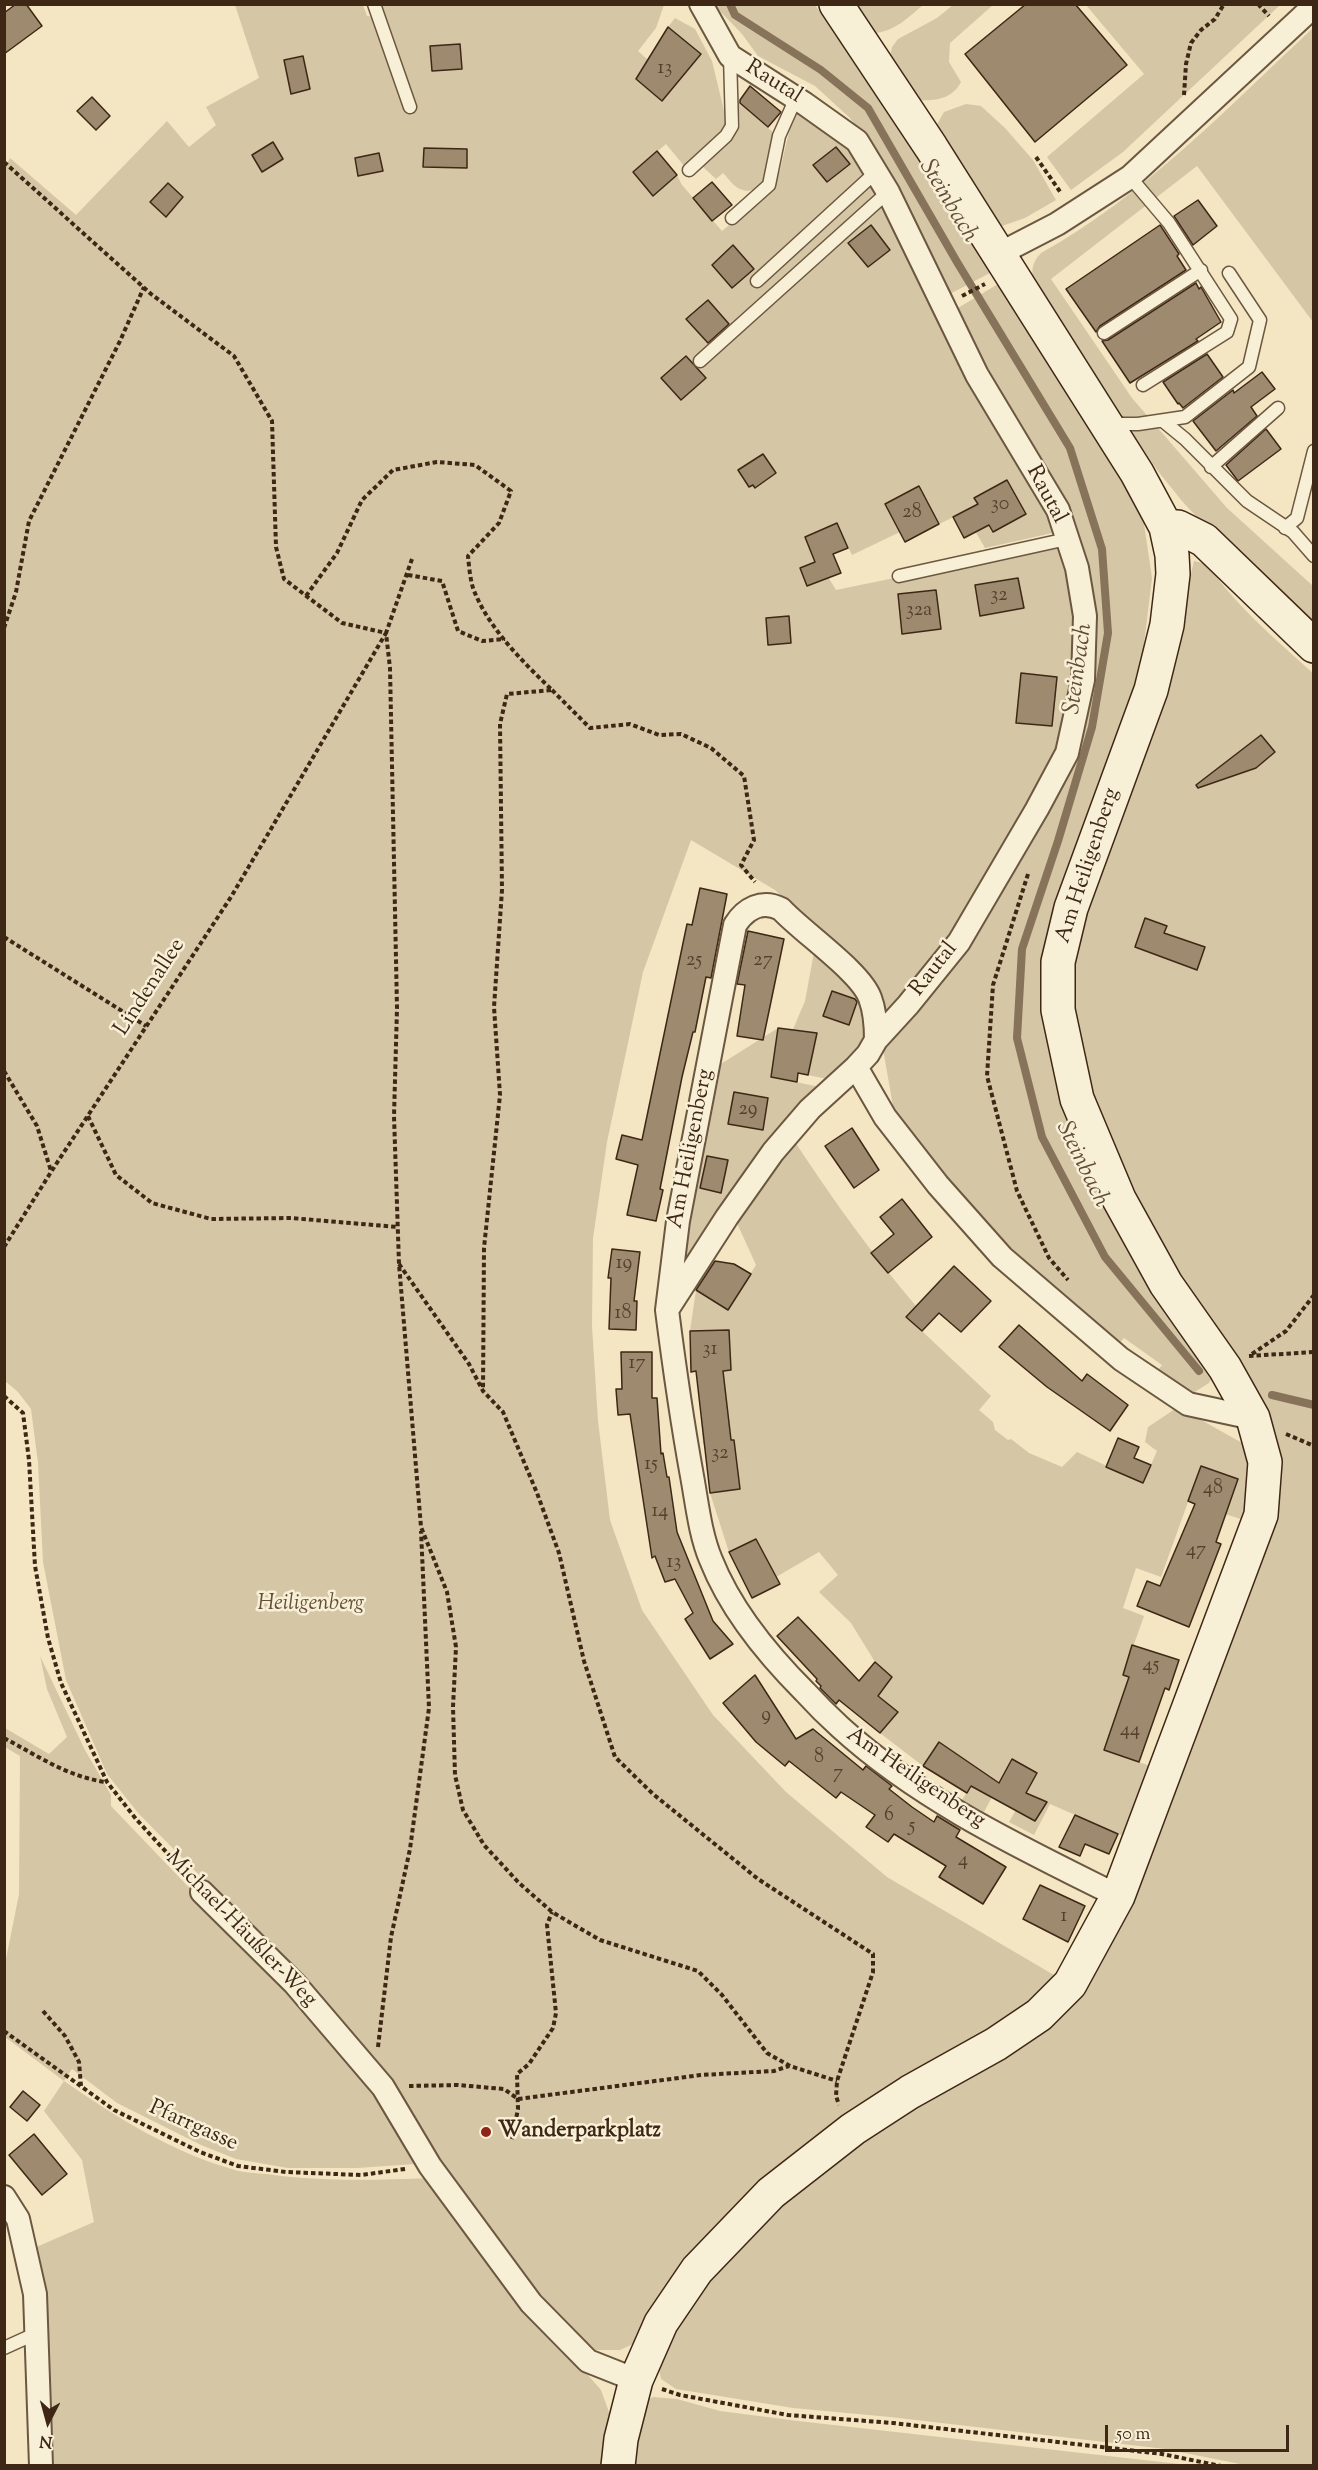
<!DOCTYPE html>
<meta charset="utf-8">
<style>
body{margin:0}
#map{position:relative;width:1318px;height:2470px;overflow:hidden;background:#f4e6c2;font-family:"Sorts Mill Goudy",serif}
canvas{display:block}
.frame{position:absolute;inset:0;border:6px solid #3e2715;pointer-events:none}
.north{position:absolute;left:18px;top:2392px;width:60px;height:60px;-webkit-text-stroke:4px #f8efd7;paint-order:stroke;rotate:186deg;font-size:16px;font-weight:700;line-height:24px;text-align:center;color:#3e2715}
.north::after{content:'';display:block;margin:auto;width:21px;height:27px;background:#3e2715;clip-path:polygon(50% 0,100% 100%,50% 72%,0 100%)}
.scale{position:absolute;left:1105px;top:2425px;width:184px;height:27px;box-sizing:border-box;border:3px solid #3e2715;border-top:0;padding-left:8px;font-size:18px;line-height:21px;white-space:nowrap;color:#3e2715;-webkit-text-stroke:4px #f8efd7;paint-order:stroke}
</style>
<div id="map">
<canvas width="1318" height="2470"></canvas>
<div class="frame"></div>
<div class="north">N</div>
<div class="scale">50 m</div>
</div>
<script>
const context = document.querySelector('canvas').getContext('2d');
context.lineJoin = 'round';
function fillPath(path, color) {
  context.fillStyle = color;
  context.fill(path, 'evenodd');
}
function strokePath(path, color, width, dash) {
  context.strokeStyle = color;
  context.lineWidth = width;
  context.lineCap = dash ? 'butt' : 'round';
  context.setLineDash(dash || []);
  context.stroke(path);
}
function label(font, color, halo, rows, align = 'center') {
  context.font = font + ' "Sorts Mill Goudy",serif';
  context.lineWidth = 5;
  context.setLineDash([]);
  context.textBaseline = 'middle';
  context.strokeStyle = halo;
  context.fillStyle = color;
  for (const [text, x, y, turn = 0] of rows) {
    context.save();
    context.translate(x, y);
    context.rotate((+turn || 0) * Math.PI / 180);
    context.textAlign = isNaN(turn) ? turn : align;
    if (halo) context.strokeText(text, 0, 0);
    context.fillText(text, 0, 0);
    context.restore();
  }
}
fillPath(new Path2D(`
 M 235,5 L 363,5 L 367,16 L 380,17 L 377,5 L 664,5 L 656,28 L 638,51 L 648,60 L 636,80 L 662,101 L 700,54 L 668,27 L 675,18 L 695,29 L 712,61 L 727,123 L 725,130 L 685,167 L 666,144 L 633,172 L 653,195 L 677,175 L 682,185 L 722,231 L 771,190 L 780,170 L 790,128 L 801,106 L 837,134 L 860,161 L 1057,532 L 985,548 L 964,512 L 939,524 L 919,486 L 885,504 L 900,532 L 852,555 L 837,524 L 805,537 L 815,562 L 800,568 L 807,586 L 828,577 L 836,590 L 1060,544 L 1073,604 L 1073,656 L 1058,763 L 1072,768 L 1094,677 L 1096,613 L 1088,567 L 1069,507 L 1027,448 L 953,311 L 998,284 L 1123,478 L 1144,524 L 1152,578 L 1139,685 L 1048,1014 L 1215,1372 L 1209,1383 L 1190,1395 L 1155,1374 L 1162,1365 L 1124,1338 L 1118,1345 L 1011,1251 L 947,1180 L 894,1112 L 882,1043 L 893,1029 L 814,927 L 775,890 L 691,840 L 643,972 L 607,1142 L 593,1238 L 592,1326 L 598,1421 L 610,1520 L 642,1610 L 713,1715 L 786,1792 L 887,1877 L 1059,1978 L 1027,2005 L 860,2114 L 635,2343 L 620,2350 L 586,2350 L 539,2302 L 206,1882 L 139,1814 L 107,1774 L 66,1680 L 43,1562 L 38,1463 L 31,1409 L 18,1392 L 5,1381 L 5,168 L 10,158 L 76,215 L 167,121 L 189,147 L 216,125 L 206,107 L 259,78 Z
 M 714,5 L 815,5 L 895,118 L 990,273 L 946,296 L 871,146 L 850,118 L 815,86 L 758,56 L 742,34 Z
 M 856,5 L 923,5 C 909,17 894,32 874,33 Z
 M 953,5 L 993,5 L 950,43 L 949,62 L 961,82 C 952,99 936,101 918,100 L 890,57 L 892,47 L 898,39 L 937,18 Z
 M 1086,5 L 1280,5 L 1123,152 L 1071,190 L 1047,157 L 1144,74 Z
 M 1313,28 L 1312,193 L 1314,201 L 1313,322 L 1197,166 L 1051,279 L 1132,398 L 1227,508 L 1313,586 L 1313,634 L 1220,542 L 1182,501 L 1157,470 L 1038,290 C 1030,276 1030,264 1041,253 C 1144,196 1228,107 1313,28 Z
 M 738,102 L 775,134 C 772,151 769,201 740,189 C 734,187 728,178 723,173 L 716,179 L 702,166 L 735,134 L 740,126 Z
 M 966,104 L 981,106 L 1005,128 L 1033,160 L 1056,200 L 1025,218 L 1002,226 L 936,126 L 944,112 Z
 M 1194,561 L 1207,564 C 1236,606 1275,639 1313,673 L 1313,2465 L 1245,2465 L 1165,2449 L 890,2417 L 793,2408 L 676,2389 L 661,2379 L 657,2360 L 708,2274 L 781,2199 L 916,2105 L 1025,2044 L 1076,2001 L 1102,1963 L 1129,1902 L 1281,1467 L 1277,1438 L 1239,1365 L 1129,1200 L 1093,1097 L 1068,1012 L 1068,964 L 1186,595 Z
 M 815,947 L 859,990 L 864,1004 L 866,1035 L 853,1056 L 827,1079 L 808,1075 L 791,1034 L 805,1001 ZM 832,991 L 857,1000 L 849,1025 L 823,1016 Z
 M 778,1028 L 771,1077 L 820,1087 L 684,1263 L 680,1262 L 716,1067 ZM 734,1092 L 768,1098 L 729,1124 Z
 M 795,1142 C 833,1200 872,1254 916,1306 L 907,1317 L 991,1396 L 979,1410 L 993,1422 L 995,1430 L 1008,1440 L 1011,1439 L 1029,1453 L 1062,1467 L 1077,1452 L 1143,1483 L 1157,1451 L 1145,1442 L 1148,1427 L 1178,1407 L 1244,1444 L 1252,1453 L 1247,1521 L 1225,1514 L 1201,1466 L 1161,1577 L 1136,1568 L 1123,1608 L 1144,1616 L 1123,1675 L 1130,1677 L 1104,1750 L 1156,1768 L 1128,1838 L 1050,1804 L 1034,1835 L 1009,1822 L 1037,1773 L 1012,1759 L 984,1812 L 962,1800 L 981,1771 L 939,1742 L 923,1766 L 880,1733 L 897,1713 L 878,1696 L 892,1677 L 875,1662 L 851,1623 L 819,1592 L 838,1575 L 819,1552 L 776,1577 L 756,1539 L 729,1552 L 710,1493 L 740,1489 L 734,1440 L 703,1444 L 701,1418 L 728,1415 L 723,1371 L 731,1370 L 729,1330 L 690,1331 L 696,1290 L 728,1310 L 756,1265 L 736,1221 L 770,1172 Z
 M 40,1656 L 85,1750 L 111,1795 L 111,1806 L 288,1991 L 375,2090 L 415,2153 L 415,2164 L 357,2168 L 288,2168 L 236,2159 L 201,2145 L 117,2103 L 72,2069 L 64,2081 C 116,2117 173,2153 235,2170 C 245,2173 256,2173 266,2174 C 321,2182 376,2180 431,2178 L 533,2312 L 601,2390 L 610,2415 L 607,2465 L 50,2465 L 50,2359 L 44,2285 L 34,2248 L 94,2222 L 82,2160 L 44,2111 L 64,2081 L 5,2037 L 5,1964 L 19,1894 L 20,1756 L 5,1747 L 5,1728 L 49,1754 L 67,1737 L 47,1689 Z
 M 653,2397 L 677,2399 L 720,2411 L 798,2421 L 1188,2465 L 628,2466 L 642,2403 Z`), '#d5c6a5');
strokePath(new Path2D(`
 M 730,4 L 735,15 L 821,70 L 868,108 L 957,262 L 1070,448 L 1102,549 L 1108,633 L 1092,727 L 1058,841 L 1022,949 L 1017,1038 L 1042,1137 L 1105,1257 L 1199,1371
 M 1272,1395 L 1314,1405`), '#867359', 8);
const building = new Path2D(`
 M 16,4 L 26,4 L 42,26 L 4,54 L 4,13 Z
 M 1026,4 L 1075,4 L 1127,65 L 1035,142 L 965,54 Z
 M 668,27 L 701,54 L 662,101 L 636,79 Z
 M 460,44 L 462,69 L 432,71 L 430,46 Z
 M 303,56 L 310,89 L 291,94 L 284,60 Z
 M 750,86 L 781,112 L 768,127 L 740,103 L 740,100 Z
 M 92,97 L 110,116 L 96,130 L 77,111 Z
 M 273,142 L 283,159 L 262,172 L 252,155 Z
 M 836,147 L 850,164 L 827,182 L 813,165 Z
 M 424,148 L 467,149 L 467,168 L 423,167 Z
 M 657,151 L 677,175 L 653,196 L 633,172 Z
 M 379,153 L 383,171 L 358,176 L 355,158 Z
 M 712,182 L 732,205 L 712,221 L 693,198 Z
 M 168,183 L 183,197 L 166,217 L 150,202 Z
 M 1198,200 L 1217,226 L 1193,245 L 1174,216 Z
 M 871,225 L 890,250 L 868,267 L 848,243 Z
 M 1160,225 L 1179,254 L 1177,256 L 1186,270 L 1100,326 L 1096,332 L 1066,289 Z
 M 733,245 L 754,269 L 732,288 L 712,265 Z
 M 1196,283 L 1199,289 L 1201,287 L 1221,322 L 1196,339 L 1198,341 L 1130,383 L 1102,341 L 1108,340 Z
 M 708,300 L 729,324 L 708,343 L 686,319 Z
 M 1207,354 L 1223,377 L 1183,408 L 1179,403 L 1178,404 L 1163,382 Z
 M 686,356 L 706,378 L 681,400 L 661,378 Z
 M 1262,372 L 1275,389 L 1251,407 L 1257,416 L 1216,451 L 1193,421 L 1233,390 L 1234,393 Z
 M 1266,429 L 1281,449 L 1238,481 L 1226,465 Z
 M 763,454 L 776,473 L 755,488 L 753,485 L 749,487 L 738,470 Z
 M 1007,480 L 1026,514 L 993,532 L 989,525 L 964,538 L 953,517 L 978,504 L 974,498 Z
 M 919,486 L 939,524 L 905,542 L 885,504 Z
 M 837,523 L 848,548 L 833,554 L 841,573 L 807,586 L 800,568 L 815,562 L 805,537 Z
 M 1018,578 L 1024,608 L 980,616 L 975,585 Z
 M 936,590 L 941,629 L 902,634 L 898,594 Z
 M 789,616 L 791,643 L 768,645 L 766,618 Z
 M 1021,673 L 1057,677 L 1052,726 L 1016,723 Z
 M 1261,735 L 1275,752 L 1256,768 L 1198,788 L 1196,785 Z
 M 700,888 L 727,894 L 711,978 L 706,977 L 695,1032 L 693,1032 L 682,1077 L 660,1189 L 663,1190 L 656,1221 L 627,1215 L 638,1165 L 616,1159 L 622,1135 L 642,1140 L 687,924 L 692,925 Z
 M 1145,918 L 1167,926 L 1164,933 L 1205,947 L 1197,970 L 1135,947 Z
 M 748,931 L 784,939 L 763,1040 L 737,1036 L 745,985 L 737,984 Z
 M 832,991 L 855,999 L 857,1002 L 849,1025 L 823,1016 Z
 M 778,1028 L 817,1033 L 808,1075 L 798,1073 L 797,1082 L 771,1077 Z
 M 734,1092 L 768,1098 L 763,1130 L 728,1124 Z
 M 852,1128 L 879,1170 L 854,1188 L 825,1146 Z
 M 707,1156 L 728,1160 L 721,1193 L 700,1188 Z
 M 902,1199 L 932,1237 L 888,1273 L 871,1253 L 894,1234 L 880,1217 Z
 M 612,1249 L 640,1252 L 634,1301 L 637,1301 L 636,1330 L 609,1329 L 611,1278 L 608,1278 Z
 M 715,1261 L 734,1264 L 751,1274 L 728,1310 L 696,1290 Z
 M 954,1266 L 991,1301 L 961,1332 L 939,1313 L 922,1331 L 906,1317 Z
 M 1019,1325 L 1082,1381 L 1087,1374 L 1128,1405 L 1110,1431 L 1047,1387 L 999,1347 Z
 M 729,1330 L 731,1370 L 723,1371 L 731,1440 L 734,1440 L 740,1489 L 710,1493 L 696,1371 L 691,1372 L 690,1331 Z
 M 621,1352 L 652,1352 L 652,1398 L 657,1398 L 661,1454 L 663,1453 L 667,1477 L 669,1477 L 677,1532 L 713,1621 L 733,1644 L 710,1659 L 685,1619 L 693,1613 L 675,1579 L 665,1582 L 655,1556 L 652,1558 L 630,1414 L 618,1415 L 616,1389 L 622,1389 Z
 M 1118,1438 L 1139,1447 L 1134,1458 L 1151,1465 L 1143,1483 L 1106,1467 Z
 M 1201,1466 L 1238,1479 L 1216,1542 L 1221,1544 L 1189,1627 L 1137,1606 L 1147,1581 L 1160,1586 L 1195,1504 L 1188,1501 Z
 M 756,1539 L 780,1584 L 752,1598 L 729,1552 Z
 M 798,1617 L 859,1681 L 875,1662 L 892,1677 L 878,1696 L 898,1712 L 880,1733 L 839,1700 L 836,1704 L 820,1688 L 821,1686 L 816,1681 L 817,1679 L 777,1636 Z
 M 1132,1645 L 1179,1660 L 1169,1690 L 1165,1688 L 1139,1762 L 1104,1750 L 1129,1677 L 1123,1675 Z
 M 755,1675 L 796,1739 L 813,1729 L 863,1770 L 866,1766 L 892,1786 L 889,1789 L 912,1807 L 934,1822 L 937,1816 L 960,1830 L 956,1837 L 1006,1867 L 983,1904 L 939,1877 L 946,1866 L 894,1834 L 888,1842 L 866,1827 L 875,1815 L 841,1792 L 836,1798 L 789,1761 L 785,1766 L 756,1742 L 723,1703 Z
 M 939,1742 L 999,1783 L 1012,1759 L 1037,1773 L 1026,1793 L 1047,1802 L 1035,1821 L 971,1786 L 967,1793 L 923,1766 Z
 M 1075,1815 L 1118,1834 L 1109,1854 L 1085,1844 L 1080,1856 L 1059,1847 Z
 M 1040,1885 L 1085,1906 L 1068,1942 L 1023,1919 Z
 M 23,2091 L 40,2105 L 27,2121 L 10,2107 Z
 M 34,2134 L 67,2174 L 42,2195 L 9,2155 Z`);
fillPath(building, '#9d8a6f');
strokePath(building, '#3e2715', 1.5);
const lane = new Path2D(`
 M 374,4 L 410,107
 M 689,170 L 726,136 L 732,126 L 730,56
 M 1130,177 L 1169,223 L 1231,319 L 1227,332 L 1143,385
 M 732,218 L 769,185 L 779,136 L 796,98
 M 757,281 L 876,172
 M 1104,333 L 1201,270
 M 700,361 L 888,192
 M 1163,421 L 1185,439 L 1247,501 L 1293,532 L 1314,556
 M 1111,424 L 1138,424 L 1185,417 L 1249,367 L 1260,320 L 1229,273
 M 1211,467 L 1278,408
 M 1285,528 L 1297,518 L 1314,451
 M 899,576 L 1067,539
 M 4,2348 L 37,2333`);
const street = new Path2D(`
 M 701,4 L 730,56 L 805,104 L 857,141 L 888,192 L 977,375 L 1058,510 L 1077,568 L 1085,616 L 1083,680 L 1067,753 L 1037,809 L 959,942 L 908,1005 L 876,1040 L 868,1054 L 856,1067 L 810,1109 L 773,1152 L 727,1217 L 667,1310 L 678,1221 L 735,925 C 745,909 762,899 781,909 C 802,932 861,972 870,998 C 875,1011 876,1026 876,1040
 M 999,254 L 1057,224 L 1130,177 L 1314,6
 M 856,1067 L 885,1117 L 938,1185 L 1002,1257 L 1121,1359 L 1188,1404 L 1253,1418
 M 667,1310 C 674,1365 682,1421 692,1476 C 697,1503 700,1534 711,1560 C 730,1608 768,1655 805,1692 C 816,1704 828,1716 840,1727 C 921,1801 1022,1848 1118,1896
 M 202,1892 L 295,1984 L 383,2087 L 430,2166 L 531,2303 L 588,2361 L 636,2380
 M 4,2197 L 18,2219 L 35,2294 L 41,2466`);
const secondary = new Path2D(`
 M 1166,527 L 1178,527 L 1204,540 L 1314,646
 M 618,2466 L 621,2439 L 636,2380 L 661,2323 L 697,2270 L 771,2193 L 853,2129 L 910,2092 L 996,2044 L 1039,2015 L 1070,1984 L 1118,1896 L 1261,1515 L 1265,1462 L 1253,1418 L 1225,1368 L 1166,1284 L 1119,1199 L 1077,1099 L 1058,1010 L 1058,962 L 1071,908 L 1151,690 L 1167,625 L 1173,574 L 1172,555 L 1166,527 L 1137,473 L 931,147 L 836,4`);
strokePath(lane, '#6c5740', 15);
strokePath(street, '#6c5740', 26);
strokePath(secondary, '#3e2715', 36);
strokePath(new Path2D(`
 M 1258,4 L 1269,16
 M 1184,95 L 1186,64 L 1191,43 L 1201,30 L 1215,19 L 1224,4
 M 1036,157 L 1061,193
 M 4,162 L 151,294 L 234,356 L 272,421 L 276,547 L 284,579 L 342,623 L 386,633 L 412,559
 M 962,296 L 985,284
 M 408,575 L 442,581 L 458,631 L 482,641 L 505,639
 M 306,596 L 337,553 L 362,500 L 393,470 L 437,462 L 475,465 L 511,491 L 499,523 L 468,556 C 469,566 470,578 473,588 C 488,628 522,661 552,690 L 507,694 L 500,724 L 502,890 L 494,1007 L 500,1095 L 484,1248 L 483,1391
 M 4,628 L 16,592 L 29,521 L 120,341 L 144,287
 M 552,690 L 590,728 L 630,724 L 659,735 L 681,734 L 711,748 L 744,776 L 754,840 L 741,865 L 755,882
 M 1028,874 L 993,985 L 987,1076 L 1017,1191 L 1049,1258 L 1068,1280
 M 4,937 L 146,1026
 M 4,1071 L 37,1126 L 51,1171
 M 88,1116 L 116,1175 L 152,1203 L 211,1219 L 291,1218 L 398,1227
 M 4,1247 L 51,1172 L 231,897 L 386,633 L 390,668 L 397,1008 L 394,1116 L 399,1264 L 421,1527 L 447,1592 L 456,1647 L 453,1707 L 455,1775 L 463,1810 L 484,1845 L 518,1882 L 552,1912 L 600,1940 L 698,1971 L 722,1995 L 767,2053 L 790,2066 L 837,2081
 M 399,1264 L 469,1364 L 483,1391 L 503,1412 L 537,1493 L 559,1553 L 584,1661 L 615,1757 L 653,1794 L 758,1879 L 873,1954 L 873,1972 L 837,2081 L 836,2096 L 839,2105
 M 1252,1354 L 1286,1331 L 1314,1295
 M 1249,1356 L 1314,1352
 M 4,1396 L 23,1413 L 29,1460 L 35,1566 L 48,1638 L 61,1683 L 107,1782 L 136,1819 L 188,1876
 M 1286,1434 L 1314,1446
 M 4,1738 C 38,1756 68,1777 106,1782
 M 43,2011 L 65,2036 L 79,2062 L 81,2086
 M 4,2031 L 114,2110 L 200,2152 L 238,2166 L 286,2172 L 361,2175 L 405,2169
 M 378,2047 L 391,1937 L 410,1849 L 429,1708 L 421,1531
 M 409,2086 L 458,2085 L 504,2089 L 518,2099 L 701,2075 L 774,2071 L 789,2066
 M 512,2139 L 518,2109 L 517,2074 L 529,2064 L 553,2028 L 556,2013 L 547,1925 L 552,1912
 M 662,2389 L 680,2395 L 788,2415 L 893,2423 L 1162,2454 L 1221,2466`), '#3e2715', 4, [4.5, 3]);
strokePath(lane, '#f8efd7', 12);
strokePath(street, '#f8efd7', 22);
strokePath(secondary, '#f8efd7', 33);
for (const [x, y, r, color] of [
 [486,2132,6,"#8f2418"]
]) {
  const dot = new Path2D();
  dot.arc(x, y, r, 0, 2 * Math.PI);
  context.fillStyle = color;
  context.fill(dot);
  strokePath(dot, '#f8efd7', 2);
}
label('20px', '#56402c', null, [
 ["13",665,70],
 ["30",1000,506],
 ["28",912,514],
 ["32",999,597],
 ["32a",919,612],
 ["25",694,962],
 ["27",763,962],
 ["29",748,1111],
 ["19",624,1265],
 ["18",623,1315],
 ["31",710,1351],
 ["17",637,1365],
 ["32",720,1455],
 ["15",651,1466],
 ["48",1213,1490],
 ["14",660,1513],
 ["47",1196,1552],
 ["13",674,1564],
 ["45",1151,1667],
 ["9",766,1717],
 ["44",1130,1732],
 ["8",819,1759],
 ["7",838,1775],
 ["6",889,1817],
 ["5",912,1828],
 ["4",963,1862],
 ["1",1064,1918]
]);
label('22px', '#3e2715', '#f8efd7', [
 ["Rautal",773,83,32],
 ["Rautal",1045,495,62],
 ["Am Heiligenberg",1089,866,-72],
 ["Rautal",935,970,-52],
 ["Lindenallee",151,988,-57],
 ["Am Heiligenberg",692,1149,-79],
 ["Am Heiligenberg",915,1779,34],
 ["Michael-Häußler-Weg",240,1930,46],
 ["Pfarrgasse",193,2127,24]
]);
label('italic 22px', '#644f39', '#f8efd7', [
 ["Heiligenberg",311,1605]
]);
label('bold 22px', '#3e2715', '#f8efd7', [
 ["Wanderparkplatz",498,2132]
], 'left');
label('italic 24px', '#624d37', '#f8efd7', [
 ["Steinbach",947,202,59],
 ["Steinbach",1080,669,-82],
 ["Steinbach",1081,1165,64]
]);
</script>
